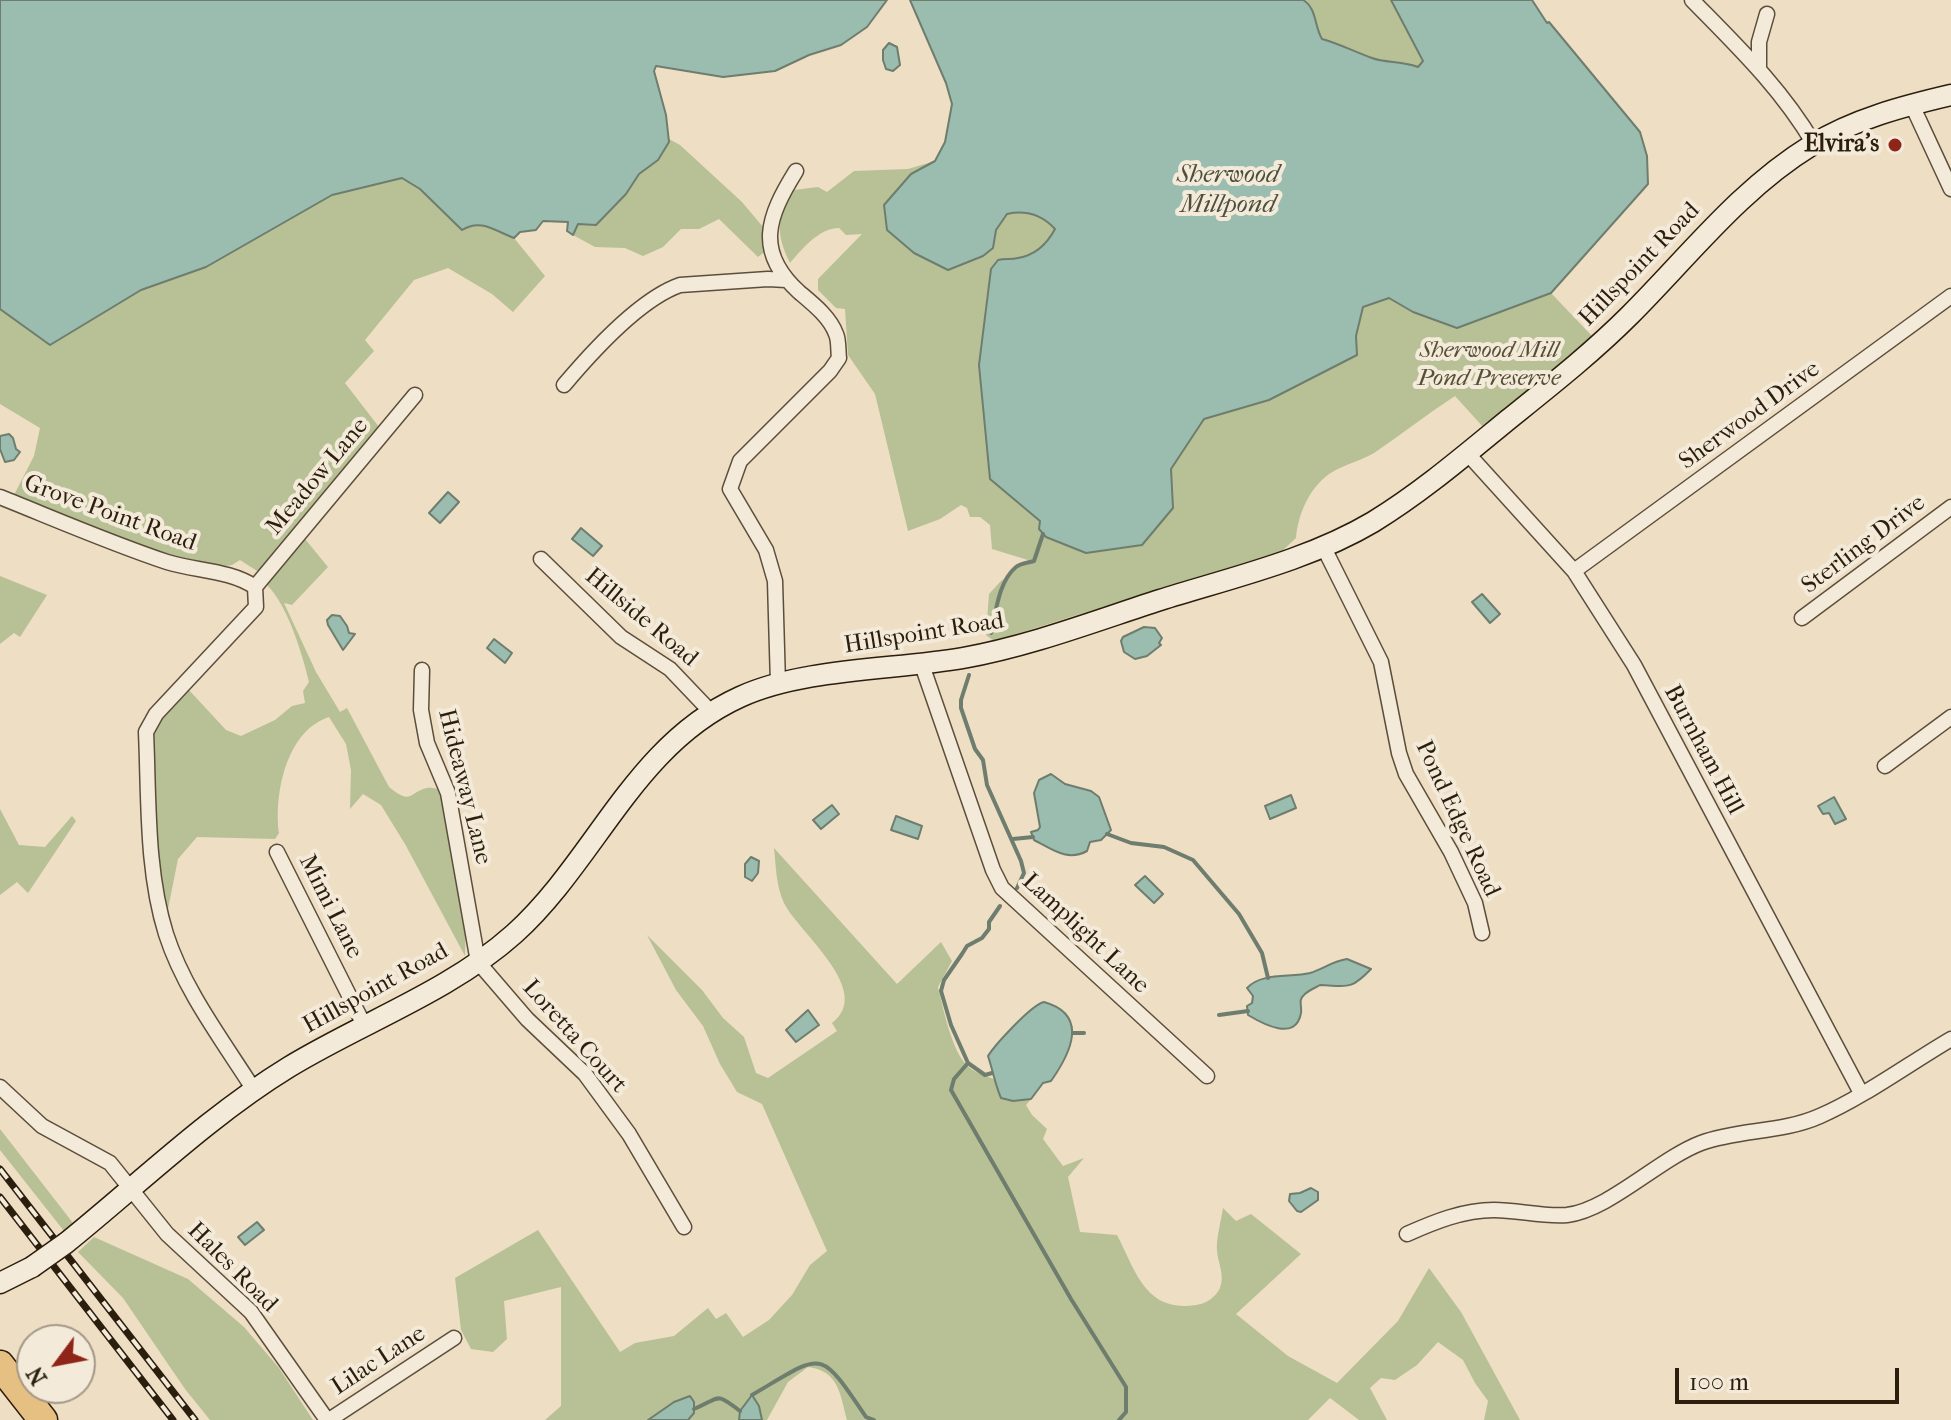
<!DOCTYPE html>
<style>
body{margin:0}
#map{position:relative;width:1951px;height:1420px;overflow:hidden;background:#eddec4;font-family:"IM FELL French Canon",serif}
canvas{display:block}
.north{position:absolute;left:16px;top:1324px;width:80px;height:80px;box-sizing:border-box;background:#f3ead9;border:2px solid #a39887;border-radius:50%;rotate:238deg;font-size:22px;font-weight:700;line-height:32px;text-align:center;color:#2b1e0d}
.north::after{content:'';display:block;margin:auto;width:28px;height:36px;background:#8f2418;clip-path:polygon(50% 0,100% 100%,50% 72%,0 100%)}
.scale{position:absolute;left:1675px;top:1368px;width:224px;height:36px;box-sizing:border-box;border:4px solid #2b1e0d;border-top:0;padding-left:10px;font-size:24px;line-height:28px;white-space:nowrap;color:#2b1e0d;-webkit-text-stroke:6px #f3ead9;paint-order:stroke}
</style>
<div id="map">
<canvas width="1951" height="1420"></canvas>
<div class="north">N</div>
<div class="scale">100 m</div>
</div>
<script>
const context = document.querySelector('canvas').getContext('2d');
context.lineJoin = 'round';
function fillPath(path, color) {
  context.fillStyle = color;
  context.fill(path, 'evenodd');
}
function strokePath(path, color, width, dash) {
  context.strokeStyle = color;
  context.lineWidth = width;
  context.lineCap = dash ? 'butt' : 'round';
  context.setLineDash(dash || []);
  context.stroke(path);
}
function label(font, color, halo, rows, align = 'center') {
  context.font = font + ' "IM FELL French Canon",serif';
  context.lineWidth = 8;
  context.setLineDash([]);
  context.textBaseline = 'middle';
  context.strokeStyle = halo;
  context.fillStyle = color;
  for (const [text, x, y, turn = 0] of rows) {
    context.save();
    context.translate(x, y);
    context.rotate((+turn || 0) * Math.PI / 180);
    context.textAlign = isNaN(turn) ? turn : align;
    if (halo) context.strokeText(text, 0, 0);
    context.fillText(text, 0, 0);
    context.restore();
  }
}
fillPath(new Path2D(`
 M 1303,0 L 1391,0 L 1423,62 L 1418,67 C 1402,61 1386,63 1372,59 C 1355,53 1340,44 1322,39 C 1314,26 1317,9 1303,0 Z
 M 669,139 L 680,145 L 742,202 L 763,227 L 767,250 L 758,257 L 719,219 L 699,229 L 681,229 L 663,247 L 643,256 L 625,248 L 595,247 L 573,235 L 577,224 L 639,174 L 669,142 Z
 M 935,161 L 911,174 L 888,230 L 914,253 L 949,270 L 993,248 L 996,230 L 1007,214 C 1025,210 1042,215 1055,229 C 1045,248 1029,261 1006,258 L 991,269 L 979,365 L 990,479 L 1041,521 L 1173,508 L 1171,469 L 1204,419 L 1269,400 L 1356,336 L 1363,307 L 1389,298 L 1413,312 L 1457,328 L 1551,293 L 1592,336 L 1484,428 L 1455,396 C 1427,414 1401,435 1374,453 C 1362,460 1347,464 1334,471 C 1311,484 1298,513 1296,538 L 1282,551 L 994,641 L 986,635 L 989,594 L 1000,582 L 1028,560 L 992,549 L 990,525 L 980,517 L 970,517 L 967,508 L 961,505 L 940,519 L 908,531 L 875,394 L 848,355 L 845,309 L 836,308 L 818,290 L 818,279 L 862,234 L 846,235 L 839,228 C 819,228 802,249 790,263 C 775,232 777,219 794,190 L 818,187 L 827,192 L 854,171 L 908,169 Z
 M 402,178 L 420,189 L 462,229 L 471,224 L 481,223 L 514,238 L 545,276 L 513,312 L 492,294 L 448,268 L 414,280 L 365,340 L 374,351 L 345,383 L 379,427 L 296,528 L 328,567 L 292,605 L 284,603 L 316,672 L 340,712 L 347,708 L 389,787 C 412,806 409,792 427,788 C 432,787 437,789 442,790 L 466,911 L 465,956 L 405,844 L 381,805 L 363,794 L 350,809 L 351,770 L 346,744 L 329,717 C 286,731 274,794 279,833 L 275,839 L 197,837 L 178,859 L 167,914 L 159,870 L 153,731 L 158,719 L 188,689 L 226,730 L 241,736 L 275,720 L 292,706 L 305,703 L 303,691 L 309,682 C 302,653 288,606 267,585 L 268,578 L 240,560 L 232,565 L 209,569 L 179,561 L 14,495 L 34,456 L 40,428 L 0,404 L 0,309 L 50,345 L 141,290 L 206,267 L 332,195 Z
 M 0,576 L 47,595 L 20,637 L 14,633 L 0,644 Z
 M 0,809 L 19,845 L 45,847 L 72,816 L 76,821 L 28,893 L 17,882 L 0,895 Z
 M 774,848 L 897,984 L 941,942 L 952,961 L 938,987 C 943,1008 951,1046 964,1062 C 973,1074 987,1075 998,1081 L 998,1089 L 1013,1101 L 1031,1099 L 1026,1105 L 1032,1115 L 1047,1129 L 1043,1139 L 1063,1166 L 1084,1158 L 1068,1177 L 1080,1232 L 1117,1235 C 1136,1272 1146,1313 1196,1305 C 1206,1304 1216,1297 1220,1288 C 1225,1275 1218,1263 1217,1251 C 1216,1238 1221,1222 1223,1208 L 1236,1221 L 1251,1214 L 1301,1254 L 1236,1314 L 1288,1356 L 1337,1383 L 1398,1321 L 1429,1268 L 1461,1312 L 1520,1420 L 1484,1420 L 1488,1401 L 1475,1383 L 1463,1360 L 1438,1342 L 1417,1365 L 1395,1380 L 1381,1378 L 1370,1388 L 1387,1420 L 1359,1420 L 1330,1398 L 1308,1420 L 847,1420 C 840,1394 839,1371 808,1367 L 788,1382 L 767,1420 L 545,1420 L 561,1406 L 561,1287 L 504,1301 L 507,1339 L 493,1352 L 471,1349 L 461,1330 L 455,1278 L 538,1230 L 620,1352 L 635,1343 L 674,1336 L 708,1308 L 716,1319 L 726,1313 L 743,1337 L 769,1320 L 792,1295 L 810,1265 L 827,1251 L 762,1104 L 737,1092 L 720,1064 L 703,1026 L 676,990 L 647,935 L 702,990 L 723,1018 L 744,1037 L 756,1073 L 768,1078 L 837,1031 L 832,1023 C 875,991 798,932 784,903 C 776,886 776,866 774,848 Z
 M 0,1129 L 73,1223 L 64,1231 L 0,1150 Z
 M 94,1237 L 188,1279 L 244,1327 L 279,1368 L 313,1420 L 210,1420 L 185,1389 L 123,1298 L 78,1252 Z`), '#b7c195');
const water = new Path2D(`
 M 0,0 L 887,0 L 867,27 L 841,45 L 809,55 L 775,71 L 723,77 L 656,66 L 654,71 L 666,115 L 669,142 L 658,160 L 639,174 L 626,194 L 596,225 L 578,224 L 573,235 L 567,231 L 568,222 L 543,221 L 536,230 L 520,232 L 514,238 C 495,231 481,218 462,230 L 420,189 L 402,178 L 332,195 L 206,267 L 141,290 L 50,345 L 0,309 Z
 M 910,0 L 1303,0 C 1317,8 1314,26 1322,39 C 1340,44 1355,52 1372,58 C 1385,63 1403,61 1418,67 L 1423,61 L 1391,0 L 1532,0 L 1547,23 L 1549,22 L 1640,132 L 1647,156 L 1648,184 L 1551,293 L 1457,328 L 1413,312 L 1389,298 L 1363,307 L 1356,336 L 1357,355 L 1269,400 L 1204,419 L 1171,469 L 1173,508 L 1142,545 L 1086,553 L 1046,537 L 1039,529 L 1040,521 L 990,479 L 979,365 L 991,269 L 998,260 C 1005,258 1011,260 1018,258 C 1036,255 1047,244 1055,229 C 1042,215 1025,210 1007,214 L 996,230 L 993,248 L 983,256 L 948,270 L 914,253 L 887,230 L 884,205 L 911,174 L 935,161 L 945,142 L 952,104 L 946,83 Z
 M 889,43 L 897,47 L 900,65 L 893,71 L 886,69 L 883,60 L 883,50 Z
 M 9,434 L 13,438 L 16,449 L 20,452 L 14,460 L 5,462 L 0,449 L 0,436 Z
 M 448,492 L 459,502 L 440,523 L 429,513 Z
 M 581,528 L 602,546 L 593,556 L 572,539 Z
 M 1482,594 L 1500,614 L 1490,623 L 1472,602 Z
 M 332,615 L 340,616 L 347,626 L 349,633 L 355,634 L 343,650 L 328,625 L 327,620 Z
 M 1144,627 L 1155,628 L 1162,638 L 1159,643 L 1161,645 L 1147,656 L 1135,659 L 1124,652 L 1121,641 L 1123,637 Z
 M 494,639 L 512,653 L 505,663 L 487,648 Z
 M 1051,774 L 1065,784 L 1091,791 L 1099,797 L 1111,830 L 1101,840 L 1090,842 L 1087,851 C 1067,862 1052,849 1034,840 L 1031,832 L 1038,830 L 1040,827 L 1034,793 L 1039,780 Z
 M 1291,795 L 1296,808 L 1270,819 L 1265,806 Z
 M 1834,797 L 1846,819 L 1835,824 L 1829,813 L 1823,814 L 1818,806 Z
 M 832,805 L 839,814 L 821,829 L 813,820 Z
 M 896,816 L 922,826 L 918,839 L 891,830 Z
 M 751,857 L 759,861 L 758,873 L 752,881 L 745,877 L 745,864 Z
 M 1145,876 L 1163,894 L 1154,903 L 1135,885 Z
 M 1347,959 L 1371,969 C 1350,991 1347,986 1320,985 C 1315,988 1307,991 1304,995 C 1298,1000 1302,1006 1301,1013 C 1296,1042 1263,1024 1248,1015 L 1247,1006 L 1252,1003 L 1253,996 L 1247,988 C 1262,972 1290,978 1310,973 C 1323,969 1333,961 1347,959 Z
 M 1044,1002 C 1090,1015 1070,1054 1051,1081 L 1043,1083 L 1031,1099 L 1013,1101 L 1001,1098 C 995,1084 993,1071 988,1056 C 995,1045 1031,1005 1044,1002 Z
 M 808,1010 L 819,1025 L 796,1042 L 786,1030 Z
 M 1311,1188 L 1318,1192 L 1318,1200 L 1301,1212 L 1297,1211 L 1289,1201 L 1290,1194 L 1300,1193 Z
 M 257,1222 L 264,1230 L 245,1245 L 238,1237 Z
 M 752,1395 L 759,1406 L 762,1420 L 739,1420 L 740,1411 Z
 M 690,1396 L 694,1402 L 694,1413 L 688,1420 L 648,1420 L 674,1402 Z`);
fillPath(water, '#9abdaf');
strokePath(water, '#6e7d6e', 2);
strokePath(new Path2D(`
 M 991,633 C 996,613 998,582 1016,567 C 1021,563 1028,563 1034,561 L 1043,534
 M 969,675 L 961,700 L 961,708 L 975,749 L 983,760 L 987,785 L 1021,861 L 1024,873 L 1017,888
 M 1107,834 L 1131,843 L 1164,847 L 1193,860 L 1239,914 L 1262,953 L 1268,978
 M 1013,839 L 1033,837
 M 1000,906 L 989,922 L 989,929 L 982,938 L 967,946 L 962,954 L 944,980 L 941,991 L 951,1025 L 968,1063 L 954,1079 L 951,1090 L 1071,1299 L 1126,1387 L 1126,1412 L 1119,1420
 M 1219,1015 L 1248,1011
 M 1073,1033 L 1084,1033
 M 968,1063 L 985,1075 L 992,1073
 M 752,1395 C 824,1353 818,1346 866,1417 L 874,1420
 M 694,1409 C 721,1398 714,1391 740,1411`), '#6e7d6e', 4);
const street = new Path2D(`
 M 1692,0 C 1737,46 1781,88 1814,144
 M 1759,68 L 1759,42 L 1767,14
 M 1912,105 L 1951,189
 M 564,385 C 591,353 640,299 680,285 L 768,279 L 786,280
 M 1468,454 L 1574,571 L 1634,665 L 1861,1093
 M 0,497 C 55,519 110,543 167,562 C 196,571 230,570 255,587
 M 1323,546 L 1381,662 L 1399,753 L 1406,774 L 1451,852 L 1475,903 L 1482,933
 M 541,559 L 621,637 L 670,669 L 711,712
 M 1574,571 L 1951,296
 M 255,587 L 415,395
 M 1802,618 L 1951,507
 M 922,665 L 993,870 L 1002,888 L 1207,1076
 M 422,670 L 421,710 L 427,743 L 448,793 L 478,962 L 527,1019 L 585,1074 L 629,1134 L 684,1227
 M 778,684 L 775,581 L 766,550 L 730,489 L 740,461 L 830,371 L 839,358 C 838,351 839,340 836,334 C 830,317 812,303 799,292 C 754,251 768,216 796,171
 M 1885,766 L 1951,717
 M 277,852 L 364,1025
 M 0,1087 L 42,1126 L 110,1163 L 167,1234 L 251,1312 L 327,1420
 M 254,1090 C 223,1041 184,990 166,934 C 146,870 149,799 146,732 L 156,714 L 256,607 L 255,587
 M 1407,1234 C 1434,1222 1463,1210 1494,1210 C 1518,1210 1543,1217 1567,1215 C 1609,1210 1659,1159 1701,1143 C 1739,1129 1782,1133 1820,1116 C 1862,1098 1910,1063 1951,1039
 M 329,1420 L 454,1338`);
const secondary = new Path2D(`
 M 66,1243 C 139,1184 209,1116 289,1067 C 363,1022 449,992 514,934 C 596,860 634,745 740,697 C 803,668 894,670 963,658 C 1030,646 1095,621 1160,600 C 1230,578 1309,560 1373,522 C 1422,492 1465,455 1509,419 C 1550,386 1592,353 1630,315 C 1689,256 1740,189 1812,145 C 1854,119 1904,106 1951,95
 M 0,1283 L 32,1267`);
const highway = new Path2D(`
 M 0,1365 L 43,1420`);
strokePath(street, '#5c4e3b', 17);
strokePath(secondary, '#2b1e0d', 23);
strokePath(highway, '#2b1e0d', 31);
strokePath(street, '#f3ead9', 14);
strokePath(secondary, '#f3ead9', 20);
strokePath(highway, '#e6bf82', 28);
const rail = new Path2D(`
 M 0,1169 L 195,1420
 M 0,1197 L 173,1420`);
strokePath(rail, '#2b1e0d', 7);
strokePath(rail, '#f3ead9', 4, [12]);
const secondaryBridge = new Path2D(`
 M 32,1267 L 66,1243`);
strokePath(secondaryBridge, '#2b1e0d', 23, []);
strokePath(secondaryBridge, '#f3ead9', 20);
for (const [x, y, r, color] of [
 [1895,145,8,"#8f2418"]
]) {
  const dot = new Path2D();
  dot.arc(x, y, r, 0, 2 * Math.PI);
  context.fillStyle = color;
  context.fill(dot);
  strokePath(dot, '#f3ead9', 3);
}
label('bold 24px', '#2b1e0d', '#f3ead9', [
 ["Elvira's",1879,145]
], 'right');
label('24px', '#2b1e0d', '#f3ead9', [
 ["Hillspoint Road",1640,265,-46],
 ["Sherwood Drive",1750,416,-36],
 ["Meadow Lane",318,477,-50],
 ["Grove Point Road",110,514,20],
 ["Sterling Drive",1864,545,-37],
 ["Hillside Road",641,618,40],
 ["Hillspoint Road",924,634,-9],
 ["Burnham Hill",1703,750,62],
 ["Hideaway Lane",464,787,76],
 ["Pond Edge Road",1457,819,65],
 ["Mimi Lane",330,907,63],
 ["Lamplight Lane",1085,934,43],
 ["Hillspoint Road",376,989,-29],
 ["Loretta Court",574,1037,48],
 ["Hales Road",232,1268,45],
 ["Lilac Lane",379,1361,-33]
]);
label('italic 24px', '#554f36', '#f3ead9', [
 ["Sherwood Mill",1489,351],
 ["Pond Preserve",1489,379]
]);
label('italic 26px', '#4c4e3e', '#f3ead9', [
 ["Sherwood",1228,176],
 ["Millpond",1228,206]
]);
</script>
